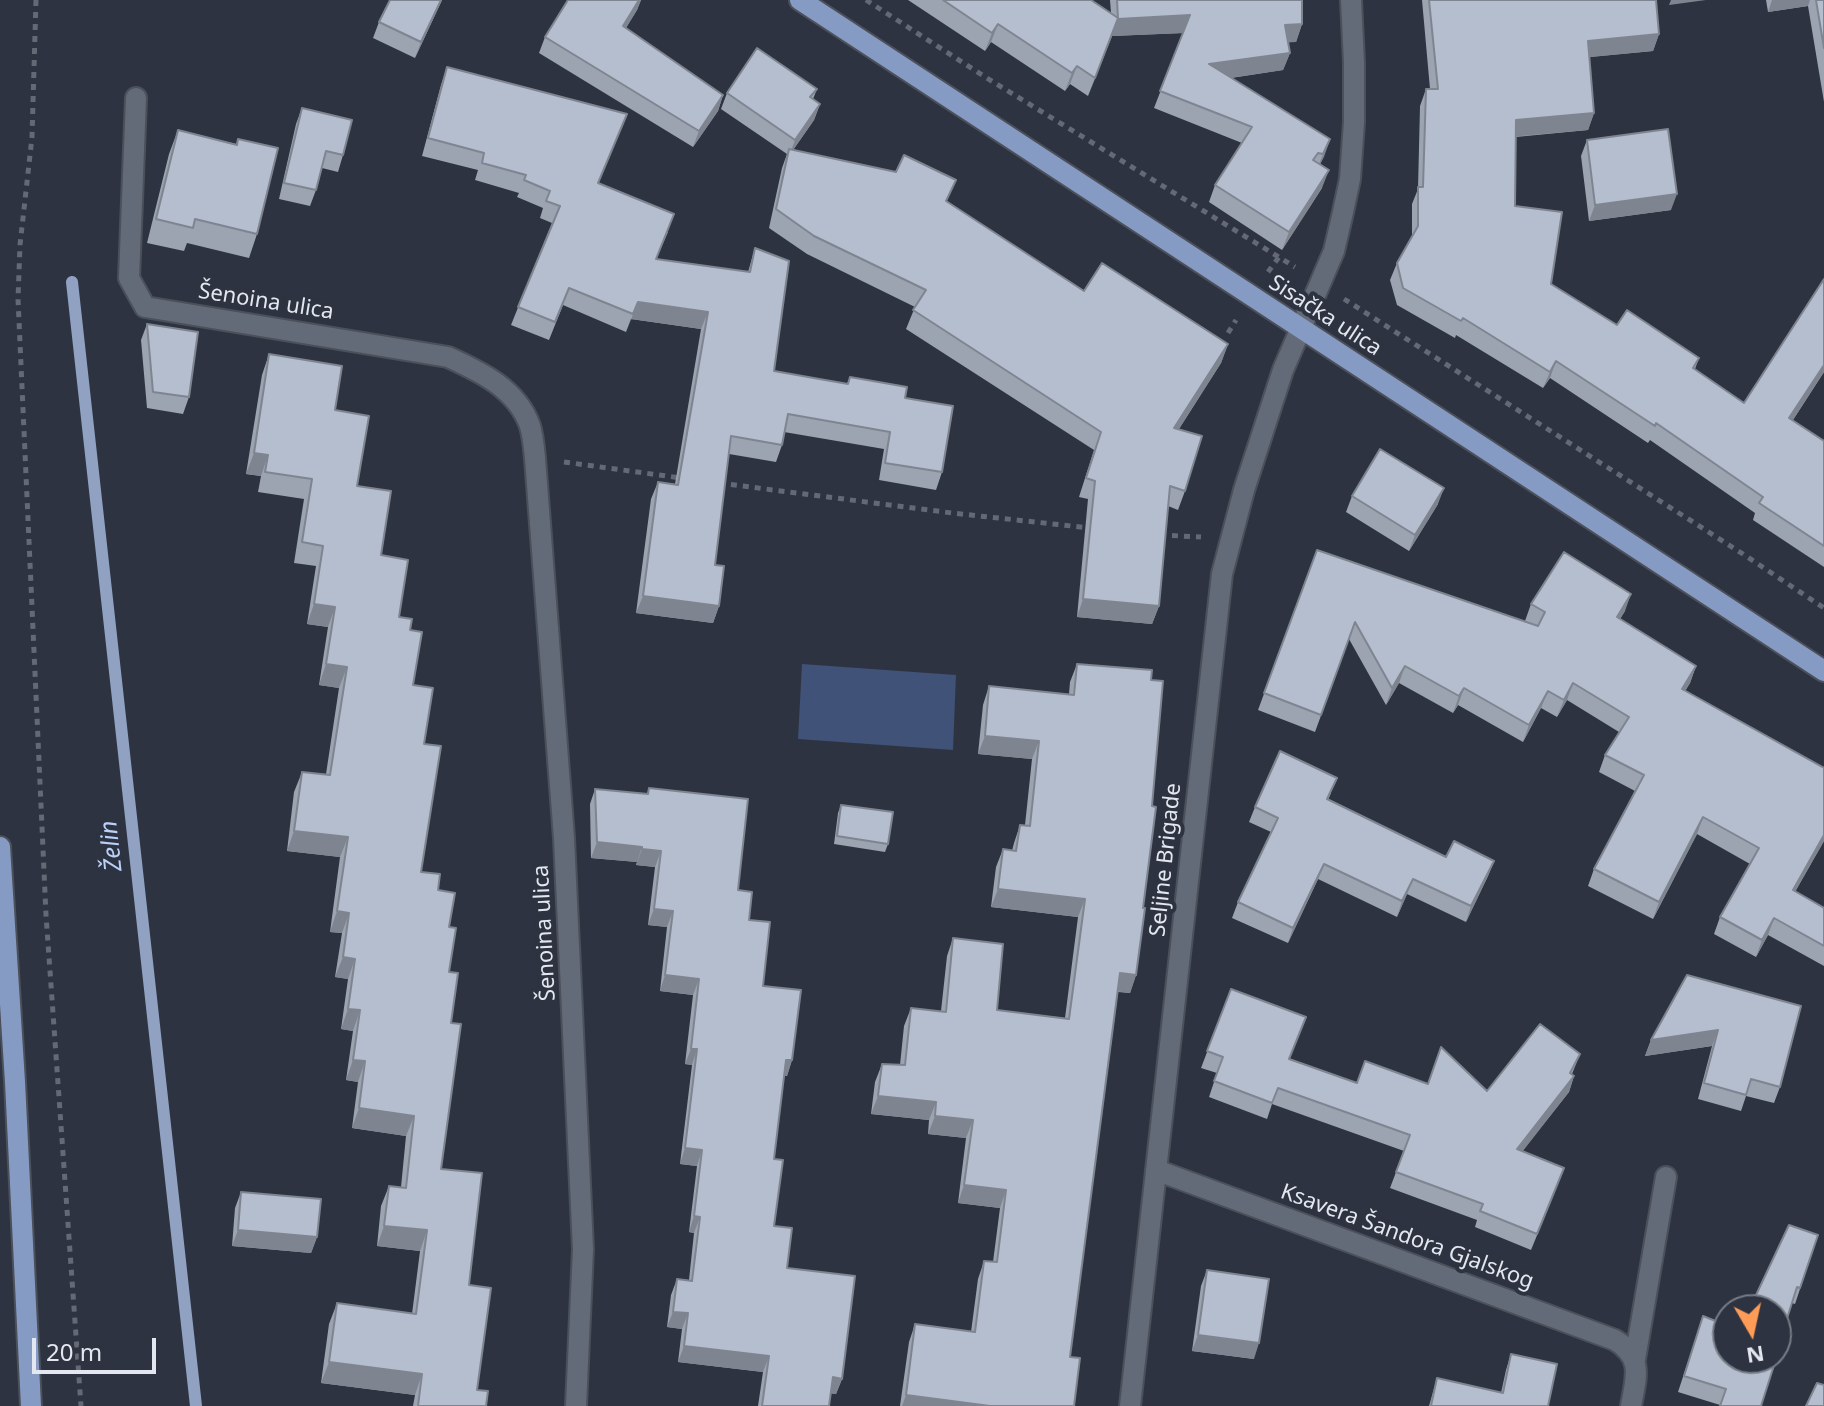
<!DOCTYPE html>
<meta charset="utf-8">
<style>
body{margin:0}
#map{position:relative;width:1824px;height:1406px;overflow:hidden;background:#2d3340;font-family:"Noto Sans",sans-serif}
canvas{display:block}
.north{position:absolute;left:1712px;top:1294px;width:80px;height:80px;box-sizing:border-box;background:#2d3340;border:2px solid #767b86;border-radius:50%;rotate:171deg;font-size:22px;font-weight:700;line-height:32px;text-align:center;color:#e3e7ef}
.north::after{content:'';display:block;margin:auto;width:28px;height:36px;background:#fe9c57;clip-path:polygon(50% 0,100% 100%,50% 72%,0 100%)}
.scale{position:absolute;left:32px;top:1338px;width:124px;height:36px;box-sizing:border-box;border:4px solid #e3e7ef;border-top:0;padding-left:10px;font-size:24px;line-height:28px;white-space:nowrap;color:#e3e7ef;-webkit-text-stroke:6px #2d3340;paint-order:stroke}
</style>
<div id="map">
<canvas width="1824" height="1406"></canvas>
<div class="north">N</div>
<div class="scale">20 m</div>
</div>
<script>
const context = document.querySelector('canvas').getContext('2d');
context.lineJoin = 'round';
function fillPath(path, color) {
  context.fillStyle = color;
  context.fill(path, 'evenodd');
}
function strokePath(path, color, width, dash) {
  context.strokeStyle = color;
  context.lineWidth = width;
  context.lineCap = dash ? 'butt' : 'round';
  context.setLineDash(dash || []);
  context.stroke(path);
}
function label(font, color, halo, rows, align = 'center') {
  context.font = font + ' "Noto Sans",sans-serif';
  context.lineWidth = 8;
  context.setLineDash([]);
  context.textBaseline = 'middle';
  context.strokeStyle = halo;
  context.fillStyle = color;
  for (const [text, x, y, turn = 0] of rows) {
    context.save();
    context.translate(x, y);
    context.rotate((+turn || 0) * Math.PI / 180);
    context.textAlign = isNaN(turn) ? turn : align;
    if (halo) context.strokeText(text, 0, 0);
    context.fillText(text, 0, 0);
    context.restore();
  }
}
fillPath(new Path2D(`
 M 802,664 L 956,675 L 953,750 L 798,739 Z`), '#405277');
strokePath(new Path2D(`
 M 72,282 L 196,1406`), '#90a1c2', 12);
const minor = new Path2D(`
 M 136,98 L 129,278 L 145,307 L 448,357 C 481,372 517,389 530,426 C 533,436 534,448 535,458 L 564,838 L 583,1249 L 576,1406
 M 1156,1170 L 1615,1340 C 1644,1358 1636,1377 1631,1406
 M 1635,1359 L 1666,1177
 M 1130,1406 L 1222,574 L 1244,490 L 1283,370 L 1334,251 L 1343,212 L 1350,179 L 1354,122 L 1354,63 L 1351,0`);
const major = new Path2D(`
 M 800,0 L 1824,671
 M 0,847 L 15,1082 L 31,1406`);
strokePath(minor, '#4b505a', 24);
strokePath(major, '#4b505a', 24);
strokePath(new Path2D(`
 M 36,0 L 32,137 L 20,245 L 18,299 L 46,915 L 81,1406
 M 866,0 L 990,80 L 1295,267
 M 1268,272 L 1279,257
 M 1344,299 L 1743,554 L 1824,608
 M 1228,333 L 1236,320
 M 564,462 L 681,478
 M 719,483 L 952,513 L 1090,528
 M 1160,535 L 1201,537`), '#646975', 5, [6, 6]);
strokePath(minor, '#636b79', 20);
strokePath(major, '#869bc4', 20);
fillPath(new Path2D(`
 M 442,0 L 415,58 L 373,38 L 379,22 Z
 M 568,0 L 641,0 L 637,10 L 626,28 L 723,95 L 718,111 L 693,147 L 539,53 L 545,37 Z
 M 908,0 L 1091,0 L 1111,13 L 1110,0 L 1302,0 L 1302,24 L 1296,42 L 1288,42 L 1290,53 L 1283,70 L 1231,78 L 1330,139 L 1320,165 L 1322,188 L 1282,250 L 1209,202 L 1215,185 L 1242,143 L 1154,108 L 1183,33 L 1112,36 L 1088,96 L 1070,84 L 1065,91 L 991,42 L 985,51 Z
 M 1422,0 L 1656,0 L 1659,34 L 1653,51 L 1589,57 L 1594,113 L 1588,130 L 1516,137 L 1515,206 L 1551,284 L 1617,325 L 1699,358 L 1695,369 L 1744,403 L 1824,279 L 1824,372 L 1793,420 L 1824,441 L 1824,567 L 1753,520 L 1755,513 L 1650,440 L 1648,443 L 1550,378 L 1543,388 L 1456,335 L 1455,338 L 1397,305 L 1390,280 L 1397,263 L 1412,236 L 1412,204 L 1418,189 L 1420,106 L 1426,89 L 1430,89 Z
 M 1766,0 L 1824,0 L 1824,102 L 1808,6 L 1768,12 Z
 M 447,67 L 627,114 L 598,183 L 668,232 L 656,259 L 748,272 L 755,248 L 774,371 L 847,384 L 850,377 L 905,398 L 942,472 L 936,490 L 879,480 L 884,449 L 784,432 L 782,445 L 776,462 L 729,454 L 715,565 L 719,606 L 713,623 L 636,613 L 651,499 L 658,482 L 675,484 L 701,329 L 631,319 L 626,332 L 563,305 L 549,340 L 511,325 L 552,223 L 540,218 L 543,208 L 517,197 L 519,193 L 475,180 L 478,170 L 422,156 L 441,85 Z
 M 817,89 L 813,99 L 820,104 L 814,120 L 793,150 L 947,202 L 1084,291 L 1228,344 L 1221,363 L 1179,429 L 1185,491 L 1178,510 L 1168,506 L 1159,606 L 1152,624 L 1077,617 L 1088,499 L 1079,497 L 1094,450 L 906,329 L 915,307 L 807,254 L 769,228 L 782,168 L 787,154 L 721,109 L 727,93 Z
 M 302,108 L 343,155 L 338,172 L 322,168 L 316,190 L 310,206 L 279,199 L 296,124 Z
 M 178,130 L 236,144 L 238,139 L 257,234 L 249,258 L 187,243 L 184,251 L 147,243 L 169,154 Z
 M 1587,140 L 1671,210 L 1589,221 L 1581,156 Z
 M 147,324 L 189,397 L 183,414 L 147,408 L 141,340 Z
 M 269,354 L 335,410 L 399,617 L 410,630 L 413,685 L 424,744 L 421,872 L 438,890 L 449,927 L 451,1023 L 441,1169 L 469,1285 L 477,1390 L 486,1406 L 413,1406 L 415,1395 L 321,1383 L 329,1324 L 337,1303 L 412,1314 L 420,1251 L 377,1246 L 381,1206 L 389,1186 L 401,1187 L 406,1136 L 352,1128 L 358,1082 L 346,1080 L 353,1031 L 341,1029 L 348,979 L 335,977 L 342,933 L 330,932 L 340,857 L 287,851 L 294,792 L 302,772 L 326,774 L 339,688 L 319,685 L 328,627 L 307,624 L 316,566 L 294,563 L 304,499 L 258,492 L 261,476 L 246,474 L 262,375 Z
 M 1352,496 L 1438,504 L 1409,551 L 1346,512 Z
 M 1317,550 L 1529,623 L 1525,621 L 1531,604 L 1625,611 L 1620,619 L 1696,666 L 1690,683 L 1685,691 L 1824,768 L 1824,841 L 1795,892 L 1824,908 L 1824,966 L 1768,935 L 1756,957 L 1714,934 L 1720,917 L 1750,864 L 1697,834 L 1653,919 L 1588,886 L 1594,869 L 1635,791 L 1599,772 L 1605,755 L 1619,732 L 1567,700 L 1557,717 L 1541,708 L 1523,742 L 1458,705 L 1453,713 L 1399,683 L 1386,705 L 1349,639 L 1315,732 L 1258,710 Z
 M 1077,664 L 1151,680 L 1143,908 L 1136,975 L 1130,993 L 1118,992 L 1070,1357 L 1074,1406 L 900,1406 L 909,1342 L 915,1324 L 971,1332 L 978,1279 L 984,1261 L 993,1262 L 1000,1208 L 958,1203 L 966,1138 L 928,1134 L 929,1120 L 871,1114 L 875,1082 L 882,1064 L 900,1065 L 904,1026 L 911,1008 L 941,1011 L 947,956 L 953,938 L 997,1010 L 1065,1018 L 1078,917 L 991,907 L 996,867 L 1003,849 L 1012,851 L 1014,843 L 1020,825 L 1025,825 L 1032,759 L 978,754 L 983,705 L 989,686 L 1069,694 L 1070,682 Z
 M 649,788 L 738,890 L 749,920 L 763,986 L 792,1060 L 787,1076 L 784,1076 L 774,1159 L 774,1226 L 787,1268 L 842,1379 L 836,1394 L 830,1393 L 829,1406 L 758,1406 L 763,1372 L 678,1362 L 682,1329 L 667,1327 L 671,1295 L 677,1279 L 689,1280 L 694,1233 L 689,1232 L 697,1166 L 680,1164 L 692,1065 L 685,1064 L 693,995 L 660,991 L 667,927 L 648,925 L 655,867 L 636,865 L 637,862 L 591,858 L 590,804 L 595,789 L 647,794 Z
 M 1331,793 L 1328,800 L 1446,857 L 1494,861 L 1488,876 L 1466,922 L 1407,894 L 1397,917 L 1318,879 L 1288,943 L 1232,918 L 1238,902 L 1271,832 L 1249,822 L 1255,807 Z
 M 841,805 L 888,844 L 885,852 L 834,844 L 838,813 Z
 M 1687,975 L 1780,1087 L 1774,1103 L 1746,1096 L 1741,1111 L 1698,1099 L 1712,1046 L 1645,1056 L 1651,1040 Z
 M 1231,989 L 1290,1059 L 1357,1083 L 1428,1084 L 1487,1091 L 1580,1054 L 1572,1074 L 1574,1076 L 1569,1092 L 1522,1151 L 1558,1184 L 1531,1250 L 1475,1227 L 1477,1220 L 1390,1188 L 1404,1151 L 1272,1104 L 1267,1119 L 1209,1097 L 1217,1073 L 1201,1068 Z
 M 241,1192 L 317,1237 L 311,1253 L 232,1246 L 235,1208 Z
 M 1818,1235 L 1795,1304 L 1792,1303 L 1776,1310 Z
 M 1207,1270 L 1254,1359 L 1192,1351 L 1201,1286 Z
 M 1703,1316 L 1761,1406 L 1720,1406 L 1720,1405 L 1678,1392 Z
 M 1511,1354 L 1548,1406 L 1429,1406 L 1437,1378 L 1501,1393 L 1506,1370 Z`), '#9ca3b1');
fillPath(new Path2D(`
 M 441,0 L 442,0 L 415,58 L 421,42 Z
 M 639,0 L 641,0 L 637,10 L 617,42 L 623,26 Z
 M 1671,0 L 1706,0 L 1669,5 Z
 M 1772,0 L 1810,0 L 1808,6 L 1768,12 Z
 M 1190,15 L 1184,33 L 1112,36 L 1088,96 L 1118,18 Z
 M 998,24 L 991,42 L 985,51 L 992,33 Z
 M 1302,24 L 1296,42 L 1279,43 L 1285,25 Z
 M 1659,34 L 1653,51 L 1581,58 L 1588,41 Z
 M 1290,53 L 1283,70 L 1203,82 L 1209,64 Z
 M 1077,66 L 1070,84 L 1065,91 L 1072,73 Z
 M 723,95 L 718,111 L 693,147 L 699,131 Z
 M 820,104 L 814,120 L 789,156 L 795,140 Z
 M 1594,113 L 1588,130 L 1510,137 L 1516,120 Z
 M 1330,139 L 1324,157 L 1316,172 L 1323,154 Z
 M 1329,170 L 1322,188 L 1282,250 L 1289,232 Z
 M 1677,194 L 1671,210 L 1589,221 L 1595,205 Z
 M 638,302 L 708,312 L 701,329 L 631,319 L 626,332 Z
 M 1228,344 L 1221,363 L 1168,446 L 1174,428 Z
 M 1556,361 L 1550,378 L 1543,388 L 1550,372 Z
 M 1824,365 L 1824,372 L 1783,435 L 1789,418 Z
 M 254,453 L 268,455 L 261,476 L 246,474 Z
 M 1444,488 L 1438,504 L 1409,551 L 1415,535 Z
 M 1631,594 L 1625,611 L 1610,634 L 1617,617 Z
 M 643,596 L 719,606 L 713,623 L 636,613 Z
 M 1083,599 L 1159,606 L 1152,624 L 1077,617 Z
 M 314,604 L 335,607 L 328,627 L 307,624 Z
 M 326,664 L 347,667 L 339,688 L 319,685 Z
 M 1405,666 L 1399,683 L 1386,705 L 1392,688 Z
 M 1696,666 L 1690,683 L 1676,706 L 1682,689 Z
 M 1573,683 L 1567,700 L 1557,717 L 1564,700 Z
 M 1464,688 L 1458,705 L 1453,713 L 1459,696 Z
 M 1548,691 L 1541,708 L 1523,742 L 1529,725 Z
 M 985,736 L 1039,741 L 1032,759 L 978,754 Z
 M 1703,817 L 1697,834 L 1653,919 L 1659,902 Z
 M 294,831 L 348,837 L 340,857 L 287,851 Z
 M 1824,835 L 1824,841 L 1786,907 L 1793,890 Z
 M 597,842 L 642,847 L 637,862 L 591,858 Z
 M 642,849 L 661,851 L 655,867 L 636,865 Z
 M 1494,861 L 1488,876 L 1466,922 L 1471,906 Z
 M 1324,864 L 1318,879 L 1288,943 L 1293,928 Z
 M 1413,879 L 1407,894 L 1397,917 L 1402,901 Z
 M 998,889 L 1085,899 L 1078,917 L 991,907 Z
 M 654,909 L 673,911 L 667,927 L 648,925 Z
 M 337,911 L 349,913 L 342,933 L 330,932 Z
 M 1774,918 L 1768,935 L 1756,957 L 1762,940 Z
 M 343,957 L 355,959 L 348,979 L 335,977 Z
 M 1120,973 L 1136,975 L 1130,993 L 1114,991 Z
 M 665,975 L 699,979 L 693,995 L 660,991 Z
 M 348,1009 L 360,1010 L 353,1031 L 341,1029 Z
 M 1718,1030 L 1712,1046 L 1645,1056 L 1651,1040 Z
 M 691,1049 L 697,1049 L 692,1065 L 685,1064 Z
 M 353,1060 L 365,1061 L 358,1082 L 346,1080 Z
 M 786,1060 L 792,1060 L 787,1076 L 780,1075 Z
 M 1574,1076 L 1569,1092 L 1512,1165 L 1517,1149 Z
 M 878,1096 L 936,1102 L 929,1120 L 871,1114 Z
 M 359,1108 L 414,1116 L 406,1136 L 352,1128 Z
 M 935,1116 L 973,1120 L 966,1138 L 928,1134 Z
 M 685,1148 L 702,1150 L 697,1166 L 680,1164 Z
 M 964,1185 L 1006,1190 L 1000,1208 L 958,1203 Z
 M 694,1216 L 700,1217 L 694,1233 L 689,1232 Z
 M 384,1226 L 427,1230 L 420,1251 L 377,1246 Z
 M 238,1230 L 317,1237 L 311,1253 L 232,1246 Z
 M 673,1312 L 688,1313 L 682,1329 L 667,1327 Z
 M 1198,1335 L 1259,1343 L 1254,1359 L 1192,1351 Z
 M 684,1346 L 769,1356 L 763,1372 L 678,1362 Z
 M 329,1362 L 422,1374 L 415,1395 L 321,1383 Z
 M 833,1377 L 842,1379 L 836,1394 L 827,1393 Z
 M 906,1395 L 990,1406 L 902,1406 Z`), '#7f8590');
const building = new Path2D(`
 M 390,0 L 441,0 L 421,42 L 379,22 Z
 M 568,0 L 639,0 L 623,26 L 723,95 L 699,131 L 545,37 Z
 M 943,0 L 1091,0 L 1118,18 L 1095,78 L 1077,66 L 1072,73 L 998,24 L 992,33 Z
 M 1117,0 L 1302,0 L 1302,24 L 1285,25 L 1290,53 L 1209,64 L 1330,139 L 1323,154 L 1318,153 L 1313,160 L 1329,170 L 1289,232 L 1215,185 L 1252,127 L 1160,91 L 1190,15 L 1118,19 Z
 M 1429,0 L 1656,0 L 1659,34 L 1588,41 L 1594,113 L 1516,120 L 1515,206 L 1562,212 L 1551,284 L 1617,325 L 1627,310 L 1699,358 L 1693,368 L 1744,403 L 1824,279 L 1824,365 L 1789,418 L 1824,441 L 1824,546 L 1759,503 L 1763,497 L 1656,423 L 1655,426 L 1556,361 L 1550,372 L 1463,318 L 1461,321 L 1403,288 L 1397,263 L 1418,226 L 1418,187 L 1423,187 L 1426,89 L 1438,89 Z
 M 1816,0 L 1824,0 L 1824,48 Z
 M 757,48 L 817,89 L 810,97 L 820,104 L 795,140 L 727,93 Z
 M 447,67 L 627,114 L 598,183 L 674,214 L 656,259 L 750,272 L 755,248 L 789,261 L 774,371 L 848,384 L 850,377 L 907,387 L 905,398 L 953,406 L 942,472 L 885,463 L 890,432 L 788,414 L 782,445 L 731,436 L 715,565 L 724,566 L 719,606 L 643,596 L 658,482 L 678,485 L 708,312 L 638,302 L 633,314 L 569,288 L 555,322 L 518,307 L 560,206 L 546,201 L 550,191 L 524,180 L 526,175 L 482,163 L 484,153 L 428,138 Z
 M 302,108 L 352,120 L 343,155 L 326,151 L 316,190 L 284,183 Z
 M 1668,129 L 1677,194 L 1595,205 L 1587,140 Z
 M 178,130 L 237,145 L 238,139 L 278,148 L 257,234 L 195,219 L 193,228 L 156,219 Z
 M 789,149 L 896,172 L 904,155 L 956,180 L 946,201 L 1084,291 L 1102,263 L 1228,344 L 1174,428 L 1202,436 L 1185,491 L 1170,486 L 1159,606 L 1083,599 L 1095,481 L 1086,478 L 1101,432 L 913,310 L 926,290 L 814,236 L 776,209 Z
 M 147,324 L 198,332 L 189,397 L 153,392 Z
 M 269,354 L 342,366 L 335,410 L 369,416 L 357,486 L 391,491 L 381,555 L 408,560 L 399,617 L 412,619 L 410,630 L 422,632 L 413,685 L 433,688 L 424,744 L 441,746 L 421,872 L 440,874 L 438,890 L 455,893 L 449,927 L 456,928 L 449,972 L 458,973 L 451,1023 L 461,1024 L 441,1169 L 482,1173 L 469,1285 L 491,1288 L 477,1390 L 488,1391 L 486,1406 L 418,1406 L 422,1374 L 329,1362 L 337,1303 L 416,1314 L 427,1230 L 384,1226 L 389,1186 L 406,1188 L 414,1116 L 359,1108 L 365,1061 L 353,1060 L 360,1010 L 348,1009 L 355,959 L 343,957 L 349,913 L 337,911 L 348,837 L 294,831 L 302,772 L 330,775 L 347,667 L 326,664 L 335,607 L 314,604 L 323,546 L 302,542 L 312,479 L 265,472 L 268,455 L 254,453 Z
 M 1380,449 L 1444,488 L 1415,535 L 1352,496 Z
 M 1317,550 L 1538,626 L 1545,612 L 1531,604 L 1564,552 L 1631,594 L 1617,617 L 1696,666 L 1682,689 L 1824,768 L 1824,835 L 1793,890 L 1824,908 L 1824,946 L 1774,918 L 1762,940 L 1720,917 L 1759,848 L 1703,817 L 1659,902 L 1594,869 L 1644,775 L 1605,755 L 1629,717 L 1573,683 L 1564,700 L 1548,691 L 1529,725 L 1464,688 L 1459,696 L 1405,666 L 1392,688 L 1355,622 L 1321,715 L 1264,693 Z
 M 1077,664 L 1152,670 L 1151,680 L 1163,681 L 1152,806 L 1156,807 L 1143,908 L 1145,908 L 1136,975 L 1120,973 L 1070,1357 L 1080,1358 L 1074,1406 L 990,1406 L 906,1395 L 915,1324 L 975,1332 L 984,1261 L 997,1262 L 1006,1190 L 964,1185 L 973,1120 L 935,1116 L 936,1102 L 878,1096 L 882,1064 L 905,1065 L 911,1008 L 946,1012 L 953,938 L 1003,944 L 997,1010 L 1069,1019 L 1085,899 L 998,889 L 1003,849 L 1016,851 L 1020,825 L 1030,826 L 1039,741 L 985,736 L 989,686 L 1074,695 Z
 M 1280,751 L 1337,778 L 1327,799 L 1446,857 L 1454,841 L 1494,861 L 1471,906 L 1413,879 L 1402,901 L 1324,864 L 1293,928 L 1238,902 L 1278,818 L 1255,807 Z
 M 649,788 L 748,799 L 738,890 L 752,892 L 749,920 L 770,922 L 763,986 L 801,990 L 792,1060 L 786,1060 L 774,1159 L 783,1160 L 774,1226 L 792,1228 L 787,1268 L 855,1276 L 842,1379 L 833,1377 L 829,1406 L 762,1406 L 769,1356 L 684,1346 L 688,1313 L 673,1312 L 677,1279 L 692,1281 L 700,1217 L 694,1216 L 702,1150 L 685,1148 L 697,1049 L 691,1049 L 699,979 L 665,975 L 673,911 L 654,909 L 661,851 L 642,849 L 642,847 L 597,842 L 595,789 L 648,794 Z
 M 841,805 L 893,812 L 888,844 L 837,836 Z
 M 1687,975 L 1801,1006 L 1780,1087 L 1751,1079 L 1746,1095 L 1704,1083 L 1718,1030 L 1651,1040 Z
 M 1231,989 L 1306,1017 L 1289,1059 L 1357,1083 L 1365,1061 L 1428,1084 L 1441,1047 L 1487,1091 L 1540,1024 L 1580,1054 L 1570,1073 L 1574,1076 L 1517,1149 L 1564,1168 L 1537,1234 L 1480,1211 L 1483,1204 L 1396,1172 L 1410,1135 L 1278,1088 L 1272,1103 L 1214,1081 L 1223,1057 L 1207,1051 Z
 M 241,1192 L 321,1199 L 317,1237 L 238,1230 Z
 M 1789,1225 L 1818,1235 L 1800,1288 L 1797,1287 L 1776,1353 L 1776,1310 L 1749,1310 Z
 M 1207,1270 L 1269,1279 L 1259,1343 L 1198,1335 Z
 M 1703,1316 L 1728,1326 L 1728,1358 L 1774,1358 L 1776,1359 L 1761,1406 L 1720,1406 L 1726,1389 L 1684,1376 Z
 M 1511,1354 L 1557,1364 L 1548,1406 L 1431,1406 L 1437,1378 L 1503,1393 Z
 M 1817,1383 L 1824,1385 L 1824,1406 L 1806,1406 Z`);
fillPath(building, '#b5bece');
strokePath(building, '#7f8590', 2);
label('22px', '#e3e7ef', '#2d3340', [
 ["Šenoina ulica",266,302,9],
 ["Sisačka ulica",1325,316,33],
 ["Seljine Brigade",1166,860,-84],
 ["Šenoina ulica",545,933,-93],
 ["Ksavera Šandora Gjalskog",1407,1237,20]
]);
label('italic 24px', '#bbd0f8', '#2d3340', [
 ["Želin",112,846,-96]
]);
</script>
